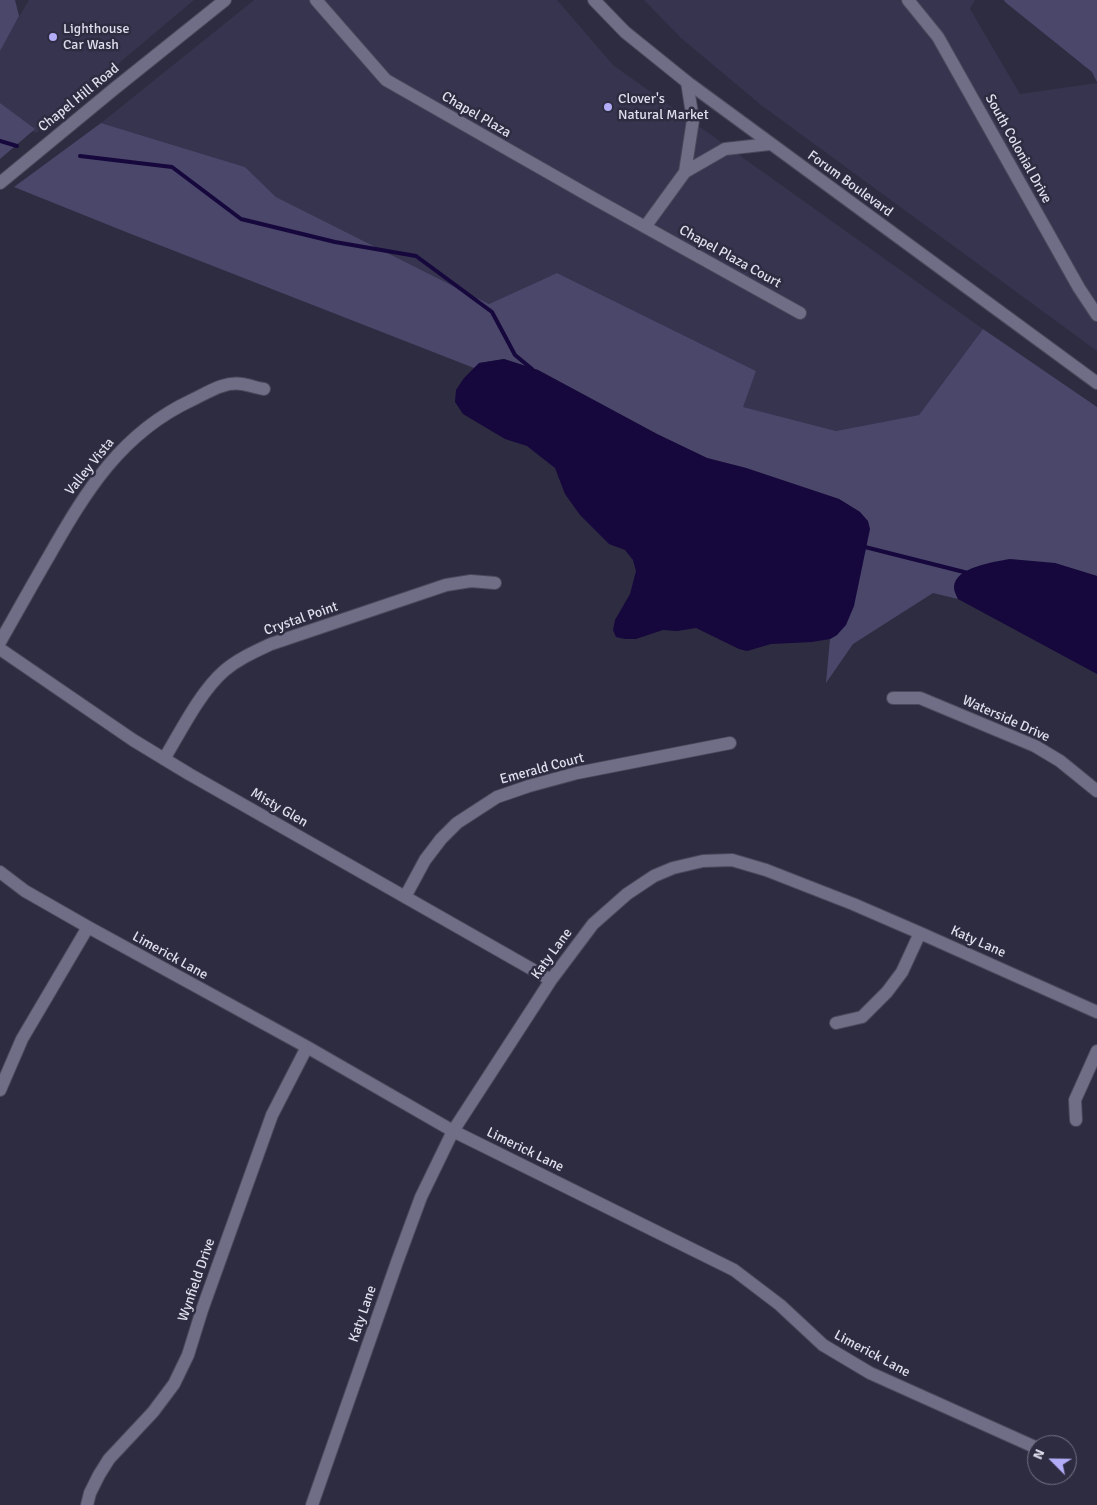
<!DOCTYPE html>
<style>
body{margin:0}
#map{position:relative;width:1097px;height:1505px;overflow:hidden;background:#2e2c41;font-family:Signika,sans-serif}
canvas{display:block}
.north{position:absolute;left:1027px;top:1435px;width:50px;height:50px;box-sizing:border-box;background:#2e2c41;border:1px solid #757385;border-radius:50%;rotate:293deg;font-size:14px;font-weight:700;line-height:20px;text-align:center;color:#dfdeec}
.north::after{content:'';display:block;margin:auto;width:18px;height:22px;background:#b3adf9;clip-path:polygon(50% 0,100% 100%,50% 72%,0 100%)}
</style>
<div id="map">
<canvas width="1097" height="1505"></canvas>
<div class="north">N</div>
</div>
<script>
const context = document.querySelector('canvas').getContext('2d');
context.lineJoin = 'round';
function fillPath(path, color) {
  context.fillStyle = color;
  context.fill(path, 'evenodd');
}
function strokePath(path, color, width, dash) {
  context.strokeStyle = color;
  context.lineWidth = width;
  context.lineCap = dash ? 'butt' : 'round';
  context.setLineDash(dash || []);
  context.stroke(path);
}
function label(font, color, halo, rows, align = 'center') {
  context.font = font + ' Signika,sans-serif';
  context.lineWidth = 5;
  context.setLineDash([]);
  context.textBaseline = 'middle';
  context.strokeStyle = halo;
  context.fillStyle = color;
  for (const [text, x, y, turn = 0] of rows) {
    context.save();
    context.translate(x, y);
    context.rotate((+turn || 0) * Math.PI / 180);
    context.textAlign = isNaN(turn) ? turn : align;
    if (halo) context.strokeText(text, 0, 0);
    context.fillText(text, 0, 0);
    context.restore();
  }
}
fillPath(new Path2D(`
 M 29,0 L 194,0 L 36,133 L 0,108 L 0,48 Z
 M 254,0 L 557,0 L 613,65 L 983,329 L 919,415 L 836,431 L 742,407 L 756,371 L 557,273 L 489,304 L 276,197 L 245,167 L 101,123 Z
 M 644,0 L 975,0 L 970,9 L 1020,94 L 1097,83 L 1097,351 L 761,105 L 681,38 Z`), '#36344f');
fillPath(new Path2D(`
 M 0,0 L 15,0 L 19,16 L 0,51 Z
 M 1004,0 L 1097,0 L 1097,82 L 1092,72 L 1005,2 Z
 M 0,103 L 35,129 L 0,159 Z
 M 101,123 L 245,167 L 276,197 L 489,304 L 557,273 L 756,371 L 743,407 L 836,431 L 919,415 L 983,329 L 1097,407 L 1097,576 L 1054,563 L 954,589 L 958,599 L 933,593 L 853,644 L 826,683 L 830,639 L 837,635 L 860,512 L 839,499 L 746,468 L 707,458 L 657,434 L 538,370 L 504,359 L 480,363 L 474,368 L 126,232 L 14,187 Z`), '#4a476b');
fillPath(new Path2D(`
 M 504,359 L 538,370 L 657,434 L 707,458 L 746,468 L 839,499 L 860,512 L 868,521 L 870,529 L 854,606 L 846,625 L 837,635 L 830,639 L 812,642 L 771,644 L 747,651 L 739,649 L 696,628 L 677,631 L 663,630 L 636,639 L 625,639 L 616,637 L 613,630 L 615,620 L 630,594 L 636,571 L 633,560 L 625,550 L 609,544 L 580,515 L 565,494 L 555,468 L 527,446 L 505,439 L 463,414 L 455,402 L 456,390 L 464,378 L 479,363 Z
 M 1010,559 L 1055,563 L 1097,576 L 1097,674 L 958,599 C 956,595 954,591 954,587 C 955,567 994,562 1010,559 Z`), '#16083c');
strokePath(new Path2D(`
 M 0,141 L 17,146
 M 80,156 L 172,167 L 241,219 L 335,242 L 416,256 L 492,312 L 515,355 L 532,369
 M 861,546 L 968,573`), '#16083c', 4);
const minor = new Path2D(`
 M 316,0 L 386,80 L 593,198 L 800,313
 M 908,0 L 938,37 L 1079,288 L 1097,315
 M 685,172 L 693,120 L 687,82
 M 645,227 L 685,172 L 725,149 L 770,144
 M 0,642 C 16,614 32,585 49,556 C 86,491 121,433 192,400 C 207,393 224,381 242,384 C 249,385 256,388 264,389
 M 0,649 L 133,740 L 189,774 L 551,980
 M 893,698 L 920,698 L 1035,746 L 1060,761 L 1097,791
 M 164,759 C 181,731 200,692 224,671 C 238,659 254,652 271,644 L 446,585 L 471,581 L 495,583
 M 0,872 L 25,891 L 88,927 L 307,1047 L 453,1131 L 734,1270 L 780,1305 L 823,1345 L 870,1373 L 1037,1448
 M 405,897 L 425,860 L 441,839 L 457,823 L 497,797 L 529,786 L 577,773 L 730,743
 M 836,1023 L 862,1017 L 887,992 L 902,972 L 920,933
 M 0,1090 L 22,1039 L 88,927
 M 1076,1120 L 1075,1100 L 1097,1051
 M 87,1505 L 90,1493 L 99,1475 L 109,1459 L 153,1412 L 174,1384 L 188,1355 L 202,1310 L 272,1115 L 307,1047
 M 312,1505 L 397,1262 L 421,1197 L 453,1131 L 551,980 L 593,924 L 627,894 L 654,876 L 673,868 L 703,861 L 732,860 L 766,870 L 853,904 L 920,933 L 1097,1012`);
const tertiary = new Path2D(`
 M 594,0 L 625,32 L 687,82 L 1097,383
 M 0,183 L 114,89 L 225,0`);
strokePath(minor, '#4a495b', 14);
strokePath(tertiary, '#4a495b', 14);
strokePath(minor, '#706e87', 12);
strokePath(tertiary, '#706e87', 12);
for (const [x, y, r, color] of [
 [53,37,5,"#b3adf9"],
 [608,107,5,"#b3adf9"]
]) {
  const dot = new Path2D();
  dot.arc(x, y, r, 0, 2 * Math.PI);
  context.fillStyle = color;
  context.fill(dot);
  strokePath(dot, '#2e2c41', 2);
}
label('14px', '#dfdeec', '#2e2c41', [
 ["Lighthouse",63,29],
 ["Car Wash",63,45],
 ["Clover's",618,99],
 ["Natural Market",618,115]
], 'left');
label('14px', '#dfdeec', '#2e2c41', [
 ["Chapel Hill Road",79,98,-39],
 ["Chapel Plaza",476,115,30],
 ["South Colonial Drive",1018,149,61],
 ["Forum Boulevard",850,184,36],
 ["Chapel Plaza Court",730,257,29],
 ["Valley Vista",90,467,-51],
 ["Crystal Point",301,619,-19],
 ["Waterside Drive",1006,719,24],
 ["Emerald Court",542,769,-15],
 ["Misty Glen",279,808,30],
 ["Katy Lane",978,942,24],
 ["Katy Lane",552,954,-54],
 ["Limerick Lane",170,956,29],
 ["Limerick Lane",525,1150,26],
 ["Wynfield Drive",197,1280,-71],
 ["Katy Lane",363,1314,-71],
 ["Limerick Lane",872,1354,28]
]);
</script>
